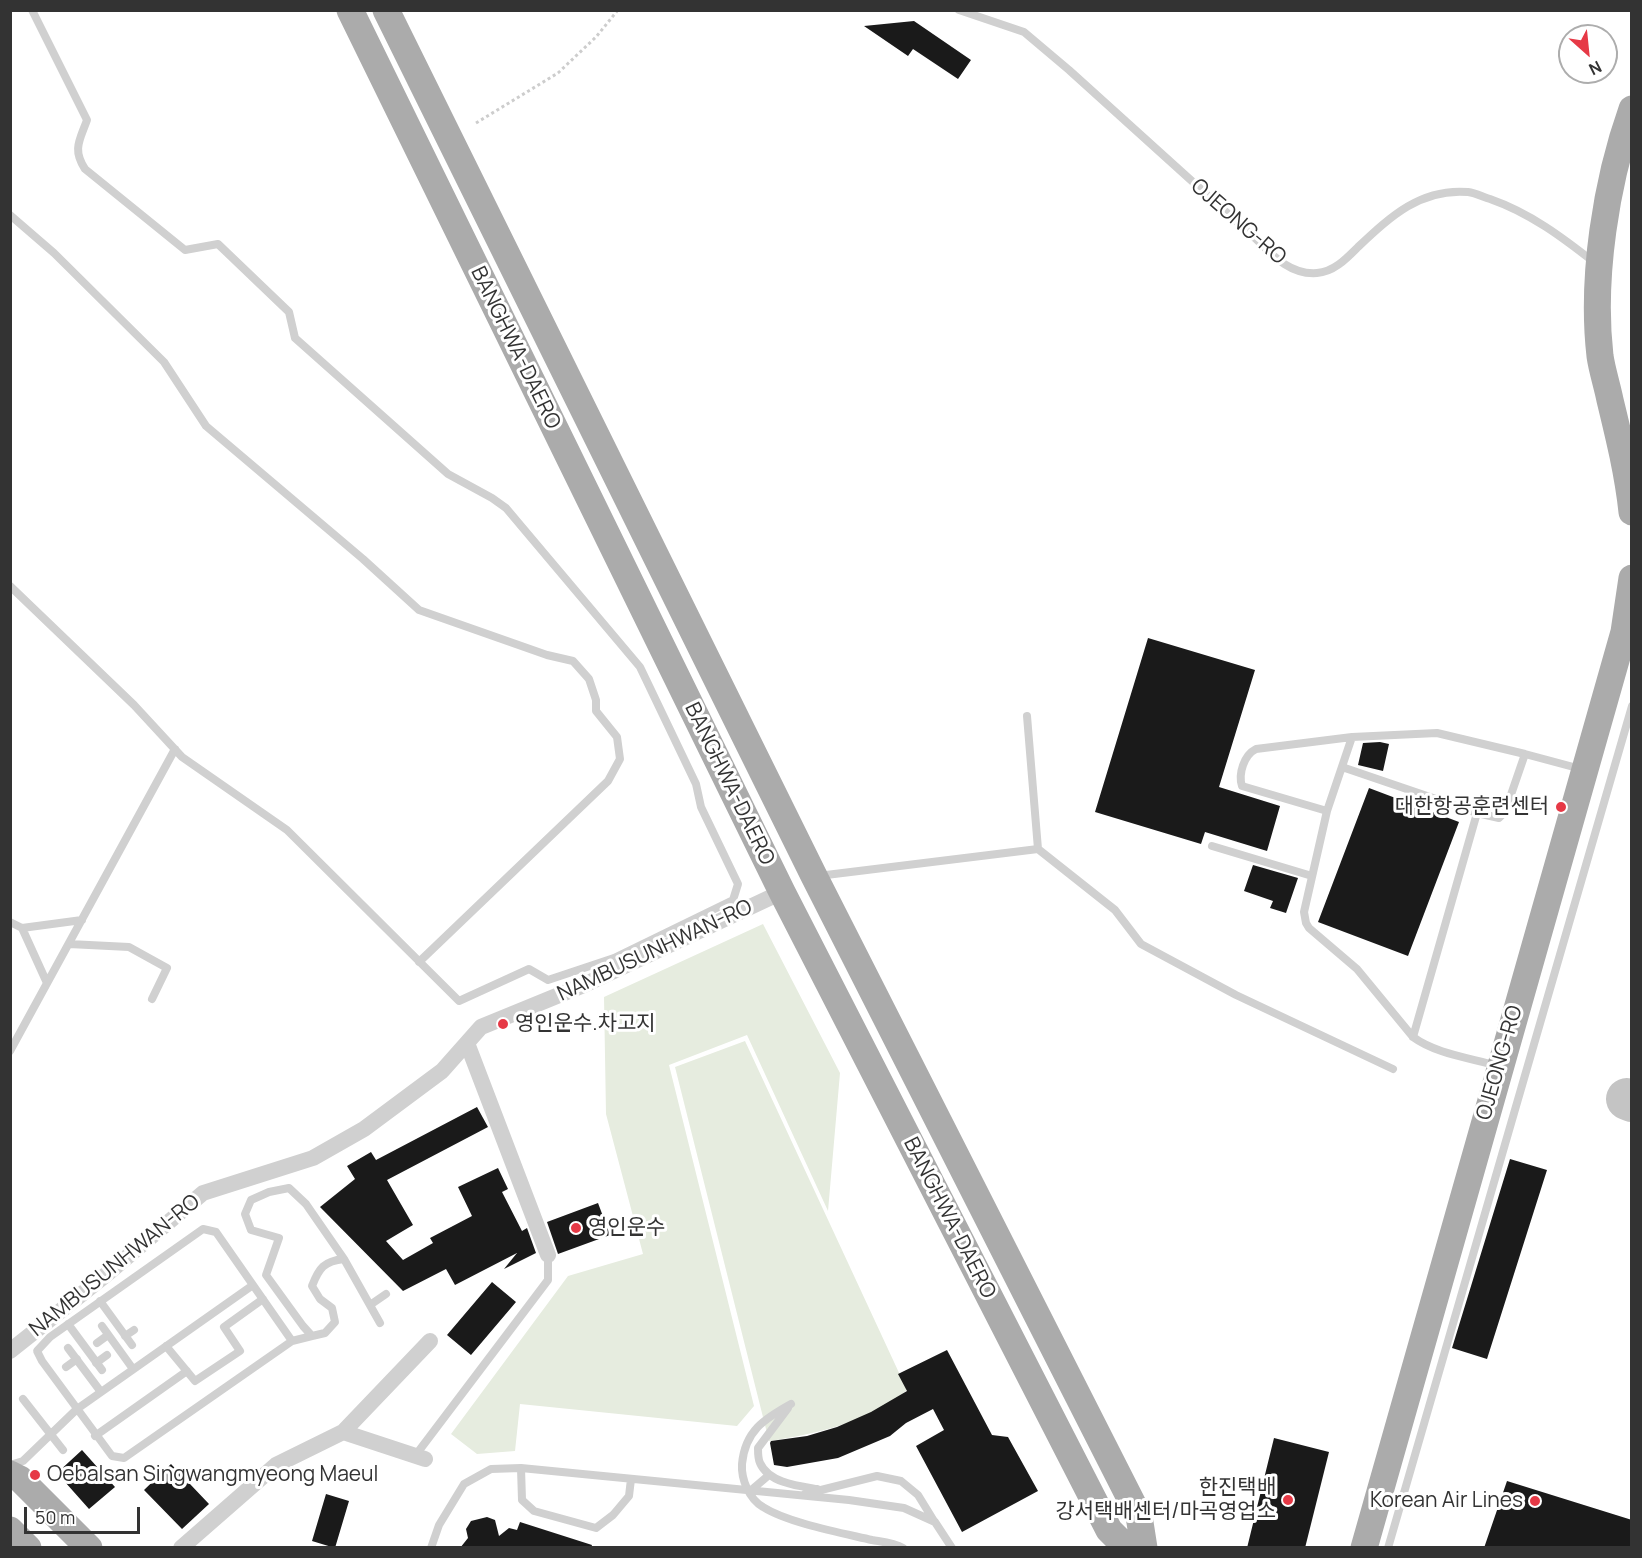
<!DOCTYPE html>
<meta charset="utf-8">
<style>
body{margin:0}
#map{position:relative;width:1642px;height:1558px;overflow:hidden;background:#fff;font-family:Manrope,sans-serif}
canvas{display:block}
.frame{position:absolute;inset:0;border:12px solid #333;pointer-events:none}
.north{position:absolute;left:1558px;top:24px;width:60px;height:60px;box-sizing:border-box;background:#fff;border:2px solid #adadad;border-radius:50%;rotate:153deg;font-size:16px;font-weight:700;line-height:24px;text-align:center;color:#333}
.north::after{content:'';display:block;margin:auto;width:21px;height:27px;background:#e63946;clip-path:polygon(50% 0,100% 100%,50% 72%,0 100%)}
.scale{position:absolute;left:24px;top:1507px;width:116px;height:27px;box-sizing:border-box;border:3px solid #333;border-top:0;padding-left:8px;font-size:18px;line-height:21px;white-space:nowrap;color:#333;-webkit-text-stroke:4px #fff;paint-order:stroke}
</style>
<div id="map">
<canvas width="1642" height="1558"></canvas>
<div class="frame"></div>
<div class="north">N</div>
<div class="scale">50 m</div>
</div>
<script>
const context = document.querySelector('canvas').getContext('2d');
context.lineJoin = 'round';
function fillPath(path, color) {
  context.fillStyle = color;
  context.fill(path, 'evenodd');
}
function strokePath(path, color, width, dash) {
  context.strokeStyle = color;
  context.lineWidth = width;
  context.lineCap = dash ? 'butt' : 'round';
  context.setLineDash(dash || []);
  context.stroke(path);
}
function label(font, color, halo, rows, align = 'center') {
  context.font = font + ' Manrope,"Noto Sans KR",sans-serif';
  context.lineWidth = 6;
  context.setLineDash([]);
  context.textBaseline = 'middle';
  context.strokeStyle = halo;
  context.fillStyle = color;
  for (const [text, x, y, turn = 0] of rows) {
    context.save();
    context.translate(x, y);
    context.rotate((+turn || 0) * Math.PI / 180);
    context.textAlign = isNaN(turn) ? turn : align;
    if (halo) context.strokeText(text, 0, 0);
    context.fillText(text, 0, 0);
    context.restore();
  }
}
fillPath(new Path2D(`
 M 763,924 L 840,1073 L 828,1211 L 747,1035 L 669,1065 L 754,1406 L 737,1426 L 520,1404 L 515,1451 L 477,1454 L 451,1434 L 568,1276 L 643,1254 L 606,1114 L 604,997 Z
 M 745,1041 L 907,1390 C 868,1422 817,1434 769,1441 L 675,1067 Z`), '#e6ecdf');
strokePath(new Path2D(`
 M 1627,1099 L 1632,1101`), '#c4c4c4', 42);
fillPath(new Path2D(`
 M 914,21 L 971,60 L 958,79 L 913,49 L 908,56 L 864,26 Z
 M 1148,638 L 1255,670 L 1219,787 L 1280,806 L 1267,851 L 1205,832 L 1201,844 L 1095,812 Z
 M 1380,742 L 1389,744 L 1383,771 L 1358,765 L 1363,743 Z
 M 1369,788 L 1459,822 L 1408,956 L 1318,922 Z
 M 1253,865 L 1298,878 L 1286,913 L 1270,908 L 1273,901 L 1244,891 Z
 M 477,1107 L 488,1127 L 387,1180 L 413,1225 L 386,1241 L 403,1260 L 433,1243 L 430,1238 L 472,1216 L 458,1187 L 498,1168 L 508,1189 L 502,1192 L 522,1231 L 527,1228 L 536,1253 L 504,1269 L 517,1253 L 455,1285 L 446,1269 L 403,1291 L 320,1207 L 355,1179 L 347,1166 L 371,1152 L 376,1160 Z
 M 1510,1159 L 1547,1170 L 1487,1359 L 1452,1348 Z
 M 598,1203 L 610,1235 L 558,1254 L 547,1222 Z
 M 492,1282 L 516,1302 L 471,1355 L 447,1335 Z
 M 947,1350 L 992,1435 L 1008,1437 L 1038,1491 L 962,1532 L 916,1446 L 944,1430 L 933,1409 L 906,1423 L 890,1436 L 838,1458 L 787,1467 L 774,1465 L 770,1443 L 771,1441 L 807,1436 L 837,1427 L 871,1412 L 907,1391 L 898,1374 Z
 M 1274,1438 L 1329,1452 L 1305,1548 L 1247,1548 Z
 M 82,1450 L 115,1487 L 89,1509 L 57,1473 Z
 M 171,1464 L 209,1504 L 182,1529 L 144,1490 Z
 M 1507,1481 L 1632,1520 L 1632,1548 L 1484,1548 Z
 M 326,1494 L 349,1501 L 335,1548 L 312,1541 Z
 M 487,1517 L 495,1520 L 499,1536 L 509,1528 L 517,1530 L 520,1522 L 592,1545 L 591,1548 L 460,1548 L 468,1538 L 466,1529 L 471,1521 Z`), '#1a1a1a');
strokePath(new Path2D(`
 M 476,123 L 558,73 L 596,37 L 618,10`), '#cdcdcd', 3, [3, 3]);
strokePath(new Path2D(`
 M 959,10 L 1024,32 L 1069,70 L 1256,239 C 1273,256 1291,275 1317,273 C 1334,272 1347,258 1358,247 C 1391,216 1421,188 1468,192 C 1476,193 1483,197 1490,199 C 1530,213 1562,237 1595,263
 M 10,215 L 54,253 L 164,362 L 206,426 L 363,559 L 419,610 L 547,655 L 573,661 L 589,679 L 596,700 L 596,711 L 617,737 L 620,759 L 608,781 L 419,962
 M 10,586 L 134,705 L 182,757 L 287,830 L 459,1001 L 529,969 L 548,980 L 614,958 L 733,900 L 738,884 L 701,807 L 696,784 L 640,667 L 506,508 L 492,498 L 448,474 L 295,338 L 289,312 L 218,244 L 185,250 L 85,169 C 72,149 80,140 87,120 L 32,10
 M 1027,716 L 1038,849
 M 1352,737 L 1327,811 L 1304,912 L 1306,923 L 1309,928 L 1357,969 L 1413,1037 C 1436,1054 1471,1058 1498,1066
 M 1342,767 L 1477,813 L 1499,818 L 1505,812 L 1525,754
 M 1327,811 L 1242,786 C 1238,774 1244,755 1256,749 L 1352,737 L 1437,733 L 1525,754 L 1581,769
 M 1212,846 L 1312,876
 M 818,876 L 1038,849 L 1115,910 L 1141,944 L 1236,995 L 1393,1069
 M 10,922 L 22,928 L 47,983
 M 22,928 L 82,920
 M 69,944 L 129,947 L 167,968 L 152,999
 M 1413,1037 L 1477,813
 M 10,1051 L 175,749
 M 344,1259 L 306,1204 L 289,1188 L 269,1192 L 251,1200 L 245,1214 L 251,1230 L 279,1238 L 266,1275 L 303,1326 L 312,1336 L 325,1333 L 335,1322 L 332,1308 L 320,1299 L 312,1286 C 319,1268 324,1261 344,1259 L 380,1323
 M 100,1301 L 132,1345
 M 370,1305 L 386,1294
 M 68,1324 L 102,1370
 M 102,1326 L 133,1369
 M 125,1336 L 134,1330
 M 292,1341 L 216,1232 L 203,1229 L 50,1337 L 37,1351 L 42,1361 L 112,1456 L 124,1458 L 292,1341 L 312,1336
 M 97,1343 L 108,1335
 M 166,1346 L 195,1381 L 240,1351 L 224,1327 L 263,1299
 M 68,1348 L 101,1392
 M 96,1363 L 107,1355
 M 66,1367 L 77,1359
 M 23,1399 L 63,1450
 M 791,1404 C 764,1419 745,1431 742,1464 C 741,1479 749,1499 763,1507 C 788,1523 842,1533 872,1540 C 883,1542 894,1543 903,1548
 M 788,1408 L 758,1448 C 758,1453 758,1459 760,1463 C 769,1483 798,1486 817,1489
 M 95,1436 L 187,1371
 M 415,1456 L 548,1280 L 548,1255
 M 10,1465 L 23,1461 L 77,1409 L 253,1285
 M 521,1468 L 522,1500 L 534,1511 L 596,1528 L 613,1515 L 629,1496 L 631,1479
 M 749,1492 L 769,1475
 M 805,1494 L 877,1476 L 901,1481 L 918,1495 L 934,1521
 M 431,1548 L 439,1525 L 464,1484 L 491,1469 L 521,1468 L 849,1500 L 904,1508 L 935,1522 L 952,1548
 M 1388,1548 L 1632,706`), '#d0d0d0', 8);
strokePath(new Path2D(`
 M 467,1043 L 548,1255
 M 10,1351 L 107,1274 L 203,1193 L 313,1158 L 364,1129 L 442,1071 L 481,1027 L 586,984 L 782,892
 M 343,1432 L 430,1341
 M 181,1548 L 276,1465 L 343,1432 L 425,1459`), '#d0d0d0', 16);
strokePath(new Path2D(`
 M 350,10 L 782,892 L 1109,1530 L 1127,1548
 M 386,10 L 814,876 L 1139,1516 L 1144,1548
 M 1632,109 C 1606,182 1591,278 1600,356 C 1602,370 1607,385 1610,400 C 1619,437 1628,474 1632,512
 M 10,1474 L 20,1479 L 89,1548
 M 10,1530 L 28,1548
 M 1364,1548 L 1624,632 L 1632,578`), '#ababab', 27);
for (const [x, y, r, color] of [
 [1561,807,6,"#e63946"],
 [503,1024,6,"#e63946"],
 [576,1228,6,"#e63946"],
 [35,1475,6,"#e63946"],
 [1288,1500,6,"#e63946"],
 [1535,1501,6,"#e63946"]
]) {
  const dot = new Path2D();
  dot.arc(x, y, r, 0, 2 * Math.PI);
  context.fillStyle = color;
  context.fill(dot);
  strokePath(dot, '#fff', 2);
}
label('21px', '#333', '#fff', [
 ["OJEONG-RO",1238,222,41],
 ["BANGHWA-DAERO",515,348,64],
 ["BANGHWA-DAERO",729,784,64],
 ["NAMBUSUNHWAN-RO",655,951,-25],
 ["OJEONG-RO",1500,1063,-74],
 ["BANGHWA-DAERO",949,1218,63],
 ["NAMBUSUNHWAN-RO",115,1266,-39]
]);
label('21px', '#333', '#fff', [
 ["대한항공훈련센터",1549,807],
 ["영인운수.차고지",515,1024,"left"],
 ["영인운수",588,1228,"left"],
 ["Oebalsan Singwangmyeong Maeul",47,1475,"left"],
 ["한진택배",1276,1488],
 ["강서택배센터/마곡영업소",1276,1512],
 ["Korean Air Lines",1523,1501]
], 'right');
</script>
